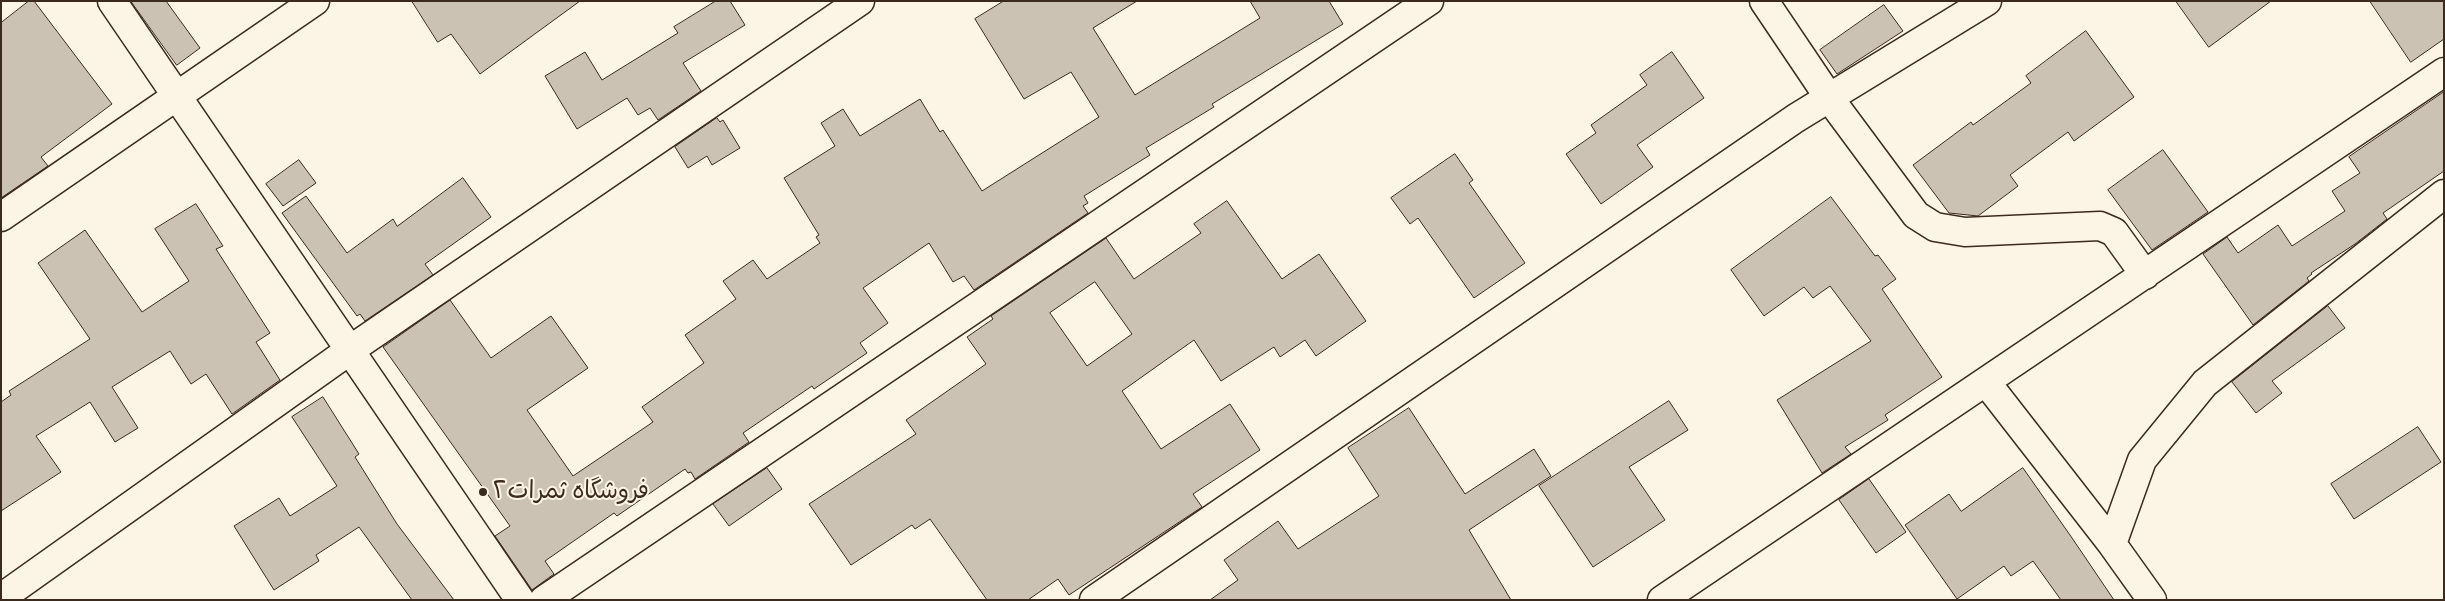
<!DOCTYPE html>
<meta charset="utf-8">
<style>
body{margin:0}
#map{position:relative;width:2445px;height:601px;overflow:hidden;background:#fcf5e5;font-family:Caveat,sans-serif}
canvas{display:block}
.frame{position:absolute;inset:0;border:2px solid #3b2a1e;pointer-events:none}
</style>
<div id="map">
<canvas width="2445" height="601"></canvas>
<div class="frame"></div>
</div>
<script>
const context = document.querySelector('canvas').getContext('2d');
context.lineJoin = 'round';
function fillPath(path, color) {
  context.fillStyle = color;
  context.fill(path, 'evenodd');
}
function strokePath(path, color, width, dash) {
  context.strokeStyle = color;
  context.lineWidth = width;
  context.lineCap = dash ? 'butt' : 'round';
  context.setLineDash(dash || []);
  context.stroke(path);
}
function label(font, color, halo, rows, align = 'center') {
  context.font = font + ' Caveat,"Playpen Sans Arabic",sans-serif';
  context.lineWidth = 4;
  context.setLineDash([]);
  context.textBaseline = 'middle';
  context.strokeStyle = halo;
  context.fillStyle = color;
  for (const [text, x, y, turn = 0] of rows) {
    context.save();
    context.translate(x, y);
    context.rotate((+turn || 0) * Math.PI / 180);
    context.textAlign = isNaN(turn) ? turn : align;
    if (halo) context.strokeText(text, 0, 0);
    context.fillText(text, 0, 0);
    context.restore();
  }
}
const building = new Path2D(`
 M 29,1 L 34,1 L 112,104 L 41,157 L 48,166 L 1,198 L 1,23 Z
 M 131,1 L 166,1 L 200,48 L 177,65 Z
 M 412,1 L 580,1 L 480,74 L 451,34 L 438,42 Z
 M 716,1 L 730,1 L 745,25 L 683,63 L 701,91 L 658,120 L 650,108 L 638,115 L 627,98 L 577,129 L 545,76 L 585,52 L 602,80 L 678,33 L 674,27 Z
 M 1004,1 L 1137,1 L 1093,28 L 1135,95 L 1260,18 L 1250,1 L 1329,1 L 1343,24 L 1212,104 L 1214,107 L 1146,148 L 1150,155 L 1084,196 L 1088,203 L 1083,206 L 1088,213 L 974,290 L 964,276 L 953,282 L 929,243 L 863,288 L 888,323 L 860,343 L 867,353 L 814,389 L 812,386 L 743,433 L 749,442 L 695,479 L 691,472 L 688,473 L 685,469 L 617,516 L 614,513 L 545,561 L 554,574 L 532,590 L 495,536 L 510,526 L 383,347 L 450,300 L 491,358 L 551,316 L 588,368 L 527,410 L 573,476 L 653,422 L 642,407 L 704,363 L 685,335 L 736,299 L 723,281 L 753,260 L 767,279 L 820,243 L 816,237 L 819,235 L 784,178 L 835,146 L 821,123 L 843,109 L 860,136 L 920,99 L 940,132 L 943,130 L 982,191 L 1099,117 L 1071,72 L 1024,99 L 975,19 Z
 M 2176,1 L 2271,1 L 2209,47 Z
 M 2370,1 L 2444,1 L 2444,39 L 2411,62 Z
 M 1884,5 L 1903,31 L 1837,74 L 1820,50 Z
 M 2086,31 L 2134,97 L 2074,141 L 2068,132 L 2010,175 L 2018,186 L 1978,216 L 1949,213 L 1913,165 L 1971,122 L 1973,125 L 2031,83 L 2026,76 Z
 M 1672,52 L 1704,98 L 1637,145 L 1653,167 L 1601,204 L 1566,154 L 1596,133 L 1591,125 L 1647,85 L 1640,75 Z
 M 2444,92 L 2444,171 L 2383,213 L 2387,219 L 2355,244 L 2311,273 L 2312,274 L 2307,278 L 2309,281 L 2253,325 L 2203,254 L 2227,237 L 2238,253 L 2278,225 L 2292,246 L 2345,211 L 2332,191 L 2360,173 L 2349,157 Z
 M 717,118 L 720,122 L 723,120 L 740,148 L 712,165 L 707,156 L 688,168 L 675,147 Z
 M 2163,150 L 2208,212 L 2152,250 L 2108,190 Z
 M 1455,154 L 1473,180 L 1469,183 L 1525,263 L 1474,298 L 1418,218 L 1410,224 L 1391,198 Z
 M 299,160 L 316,183 L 283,206 L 266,184 Z
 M 463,178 L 491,217 L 425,264 L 433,275 L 365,321 L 360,314 L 357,316 L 282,213 L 306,196 L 347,253 L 393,219 L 397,226 Z
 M 1831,197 L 1875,256 L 1878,255 L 1896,279 L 1882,289 L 1942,377 L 1885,415 L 1888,420 L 1845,447 L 1851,454 L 1822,473 L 1777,400 L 1871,341 L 1830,286 L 1813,298 L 1804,287 L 1764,316 L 1731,270 Z
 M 1227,201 L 1282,279 L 1319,254 L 1366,321 L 1316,356 L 1305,340 L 1280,357 L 1274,347 L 1221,381 L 1194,340 L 1122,391 L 1161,449 L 1230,404 L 1260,450 L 1193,494 L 1202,507 L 1069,595 L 1058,579 L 1028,600 L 987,600 L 930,519 L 915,529 L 912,525 L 851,565 L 809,504 L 916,434 L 906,420 L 986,364 L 967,337 L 993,319 L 991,316 L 1106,238 L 1134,279 L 1201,233 L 1194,224 ZM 1095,282 L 1132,334 L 1087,366 L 1050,313 Z
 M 196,204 L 223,246 L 216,249 L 270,333 L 256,342 L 280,380 L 232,414 L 206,374 L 191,384 L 170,351 L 112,387 L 138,428 L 115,442 L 90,402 L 36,436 L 61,472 L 1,511 L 1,402 L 11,395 L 9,391 L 90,339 L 38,263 L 85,230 L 142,312 L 189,281 L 155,229 Z
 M 2328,306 L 2345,328 L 2272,381 L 2282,393 L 2256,413 L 2232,382 Z
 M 323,397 L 359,454 L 355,457 L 397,524 L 454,600 L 412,600 L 359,527 L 316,555 L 319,561 L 274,590 L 234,526 L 279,498 L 290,516 L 337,486 L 292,417 Z
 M 1669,401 L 1688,430 L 1629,467 L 1665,520 L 1593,567 L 1539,486 Z
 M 1409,408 L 1465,494 L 1534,449 L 1551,476 L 1469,530 L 1511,600 L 1210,600 L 1238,580 L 1224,560 L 1278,521 L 1298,549 L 1379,496 L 1348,448 Z
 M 2418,427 L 2441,462 L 2354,519 L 2331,484 Z
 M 767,468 L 782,489 L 729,526 L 713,504 Z
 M 2023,468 L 2070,535 L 2114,600 L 2061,600 L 2033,561 L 2011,576 L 2004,566 L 1957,599 L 1905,525 L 1949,494 L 1961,511 Z
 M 1869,479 L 1906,532 L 1876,553 L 1839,500 Z`);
fillPath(building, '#ccc2b3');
strokePath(building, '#3b2a1e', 1);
const minor = new Path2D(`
 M 112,1 L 520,600
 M 1764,1 L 1830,99 L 1916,215 L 1935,227 L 1965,232 L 2100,226 L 2114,232 L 2145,275
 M 1,217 L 315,1
 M 1986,382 L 2112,544 L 2152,600
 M 2112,544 L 2142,460 L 2205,383 L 2444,194
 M 1,598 L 350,350 L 860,1
 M 544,600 L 1429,1
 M 1094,600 L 1796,118 L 1987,1
 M 1662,600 L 2444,72`);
strokePath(minor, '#3b2a1e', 31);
strokePath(minor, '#fcf5e5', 28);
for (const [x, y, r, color] of [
 [483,492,5,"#3b2a1e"]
]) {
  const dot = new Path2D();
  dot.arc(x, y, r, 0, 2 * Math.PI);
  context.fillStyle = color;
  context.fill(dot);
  strokePath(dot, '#fcf5e5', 2);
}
label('24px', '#3b2a1e', '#fcf5e5', [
 ["فروشگاه ثمرات٢",493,492]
], 'left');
</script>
